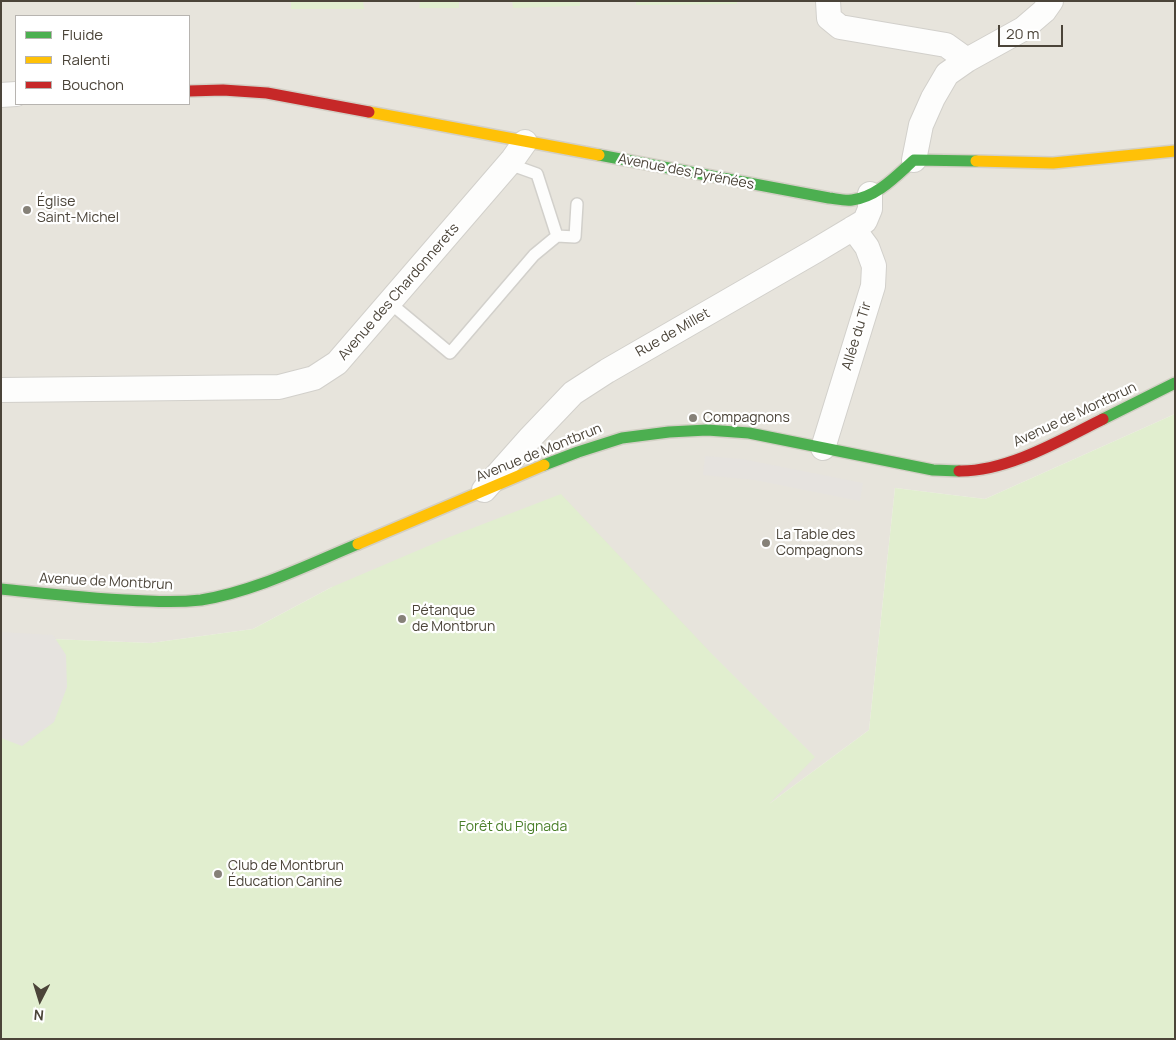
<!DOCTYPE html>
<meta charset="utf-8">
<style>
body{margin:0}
#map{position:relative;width:1176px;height:1040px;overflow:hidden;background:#f4f2ee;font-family:Manrope,sans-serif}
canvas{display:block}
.frame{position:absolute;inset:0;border:2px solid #4b4439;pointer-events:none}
.legend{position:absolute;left:15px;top:15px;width:175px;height:90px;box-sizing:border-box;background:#fff;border:1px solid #b7b4b0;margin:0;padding:6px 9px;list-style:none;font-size:15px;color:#4b4439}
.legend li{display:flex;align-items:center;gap:10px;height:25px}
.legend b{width:25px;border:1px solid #b7b4b0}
.north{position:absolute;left:15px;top:975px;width:50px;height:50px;-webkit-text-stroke:4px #fff;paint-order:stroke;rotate:185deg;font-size:14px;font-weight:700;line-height:20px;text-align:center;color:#4b4439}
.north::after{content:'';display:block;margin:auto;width:18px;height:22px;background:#4b4439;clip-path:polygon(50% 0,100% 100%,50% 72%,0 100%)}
.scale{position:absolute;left:998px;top:25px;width:65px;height:22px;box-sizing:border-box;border:2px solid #4b4439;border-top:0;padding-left:6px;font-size:15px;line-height:18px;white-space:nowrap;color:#4b4439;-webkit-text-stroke:4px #fff;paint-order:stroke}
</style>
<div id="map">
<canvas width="1176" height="1040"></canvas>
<div class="frame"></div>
<ul class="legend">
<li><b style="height:6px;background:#4caf50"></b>Fluide</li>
<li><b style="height:6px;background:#ffc107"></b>Ralenti</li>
<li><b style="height:6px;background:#c62828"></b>Bouchon</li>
</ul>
<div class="north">N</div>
<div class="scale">20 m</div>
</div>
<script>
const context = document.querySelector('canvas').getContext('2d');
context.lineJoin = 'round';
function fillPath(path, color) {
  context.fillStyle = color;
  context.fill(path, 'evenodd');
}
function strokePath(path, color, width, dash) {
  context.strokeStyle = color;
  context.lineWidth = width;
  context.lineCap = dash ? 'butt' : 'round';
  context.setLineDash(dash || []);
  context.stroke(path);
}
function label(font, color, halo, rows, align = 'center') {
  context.font = font + ' Manrope,sans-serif';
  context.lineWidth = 4.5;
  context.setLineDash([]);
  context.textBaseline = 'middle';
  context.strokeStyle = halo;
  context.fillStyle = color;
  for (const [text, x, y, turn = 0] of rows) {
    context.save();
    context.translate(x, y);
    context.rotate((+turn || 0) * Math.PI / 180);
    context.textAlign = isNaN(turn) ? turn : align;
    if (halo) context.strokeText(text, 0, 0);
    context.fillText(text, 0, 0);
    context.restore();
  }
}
fillPath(new Path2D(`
 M 1,1 L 1175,1 L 1175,414 L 985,499 L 895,488 L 869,730 L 765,807 L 332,587 L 253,629 L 151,643 L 1,637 ZM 16,16 L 189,16 L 189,104 L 16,104 Z`), '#e7e4dc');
fillPath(new Path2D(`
 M 291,1 L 363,1 L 364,9 L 291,9 Z
 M 420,1 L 459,1 L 459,8 L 419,8 Z
 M 512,1 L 580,1 L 580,6 L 513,8 Z
 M 636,1 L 737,1 L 737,4 L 636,5 Z
 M 1175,414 L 1175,1039 L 1,1039 L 1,637 L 151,643 L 253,629 L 332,587 L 447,538 L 561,494 L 710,652 L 815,757 L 769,804 L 869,730 L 895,488 L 985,499 Z`), '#e1eecf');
fillPath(new Path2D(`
 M 705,456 L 742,459 L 863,483 L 860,501 L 755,480 L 703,475 Z
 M 1,632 L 53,635 L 66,655 L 67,687 L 54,722 L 22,746 L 1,738 Z`), '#e6e3df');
const lane = new Path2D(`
 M 557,236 L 575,237 L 577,204
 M 390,303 L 450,353 L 534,255 L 557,236 L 537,174 L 509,164`);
const street = new Path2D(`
 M 828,1 L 829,18 L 840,27 L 946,45 L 967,60
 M 1,95 L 16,94
 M 914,160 L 921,125 L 933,98 L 947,74 L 967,60 L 1023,29 L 1044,11 L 1051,1
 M 1,390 L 279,387 L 314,378 L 337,363 L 513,159 L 525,142
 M 823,448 L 873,286 L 874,266 L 867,247 L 853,228
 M 484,490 L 531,437 L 573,393 L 607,371 L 815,251 L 865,221 L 870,209 L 870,194`);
const fast = new Path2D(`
 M 599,155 L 829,198 C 837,199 845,201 852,200 C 877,197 896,176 914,160 L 976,161
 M 1103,419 L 1175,383
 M 544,465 L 578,452 L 622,438 L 669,432 L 707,430 L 749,433 L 933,470 L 959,471
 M 1,589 C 50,594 99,600 148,601 C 166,602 183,602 201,600 C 256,591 307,565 358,544`);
const slow = new Path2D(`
 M 369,112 L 599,155
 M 976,161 L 1053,163 L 1175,151
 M 358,544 L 544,465`);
const jam = new Path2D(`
 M 189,91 L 223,90 L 267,93 L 369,112
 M 959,471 C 1007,472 1061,440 1103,419`);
strokePath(lane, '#d2d0cb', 14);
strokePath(street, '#d2d0cb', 26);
strokePath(fast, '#d3cfc5', 14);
strokePath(slow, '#d3cfc5', 14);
strokePath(jam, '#d3cfc5', 14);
strokePath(lane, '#fdfdfc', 11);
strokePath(street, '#fdfdfc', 24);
strokePath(fast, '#4caf50', 11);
strokePath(slow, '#ffc107', 11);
strokePath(jam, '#c62828', 11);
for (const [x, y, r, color] of [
 [27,210,5,"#868178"],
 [693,418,5,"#868178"],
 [766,543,5,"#868178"],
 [402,619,5,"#868178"],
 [218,874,5,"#868178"]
]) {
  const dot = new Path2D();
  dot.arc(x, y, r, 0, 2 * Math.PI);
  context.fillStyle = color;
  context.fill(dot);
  strokePath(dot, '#fff', 2);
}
label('14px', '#4b4439', '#fff', [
 ["Avenue des Pyrénées",686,172,11],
 ["Avenue des Chardonnerets",399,292,-49],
 ["Rue de Millet",673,333,-30],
 ["Allée du Tir",857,336,-73],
 ["Avenue de Montbrun",1075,415,-25],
 ["Avenue de Montbrun",539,453,-22],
 ["Avenue de Montbrun",106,582,3]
]);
label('14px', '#4b4439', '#fff', [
 ["Église",37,202],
 ["Saint-Michel",37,218],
 ["Compagnons",703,418],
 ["La Table des",776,535],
 ["Compagnons",776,551],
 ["Pétanque",412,611],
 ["de Montbrun",412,627],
 ["Club de Montbrun",228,866],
 ["Éducation Canine",228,882]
], 'left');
label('14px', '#4a7f2a', '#fff', [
 ["Forêt du Pignada",513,827]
]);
</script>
